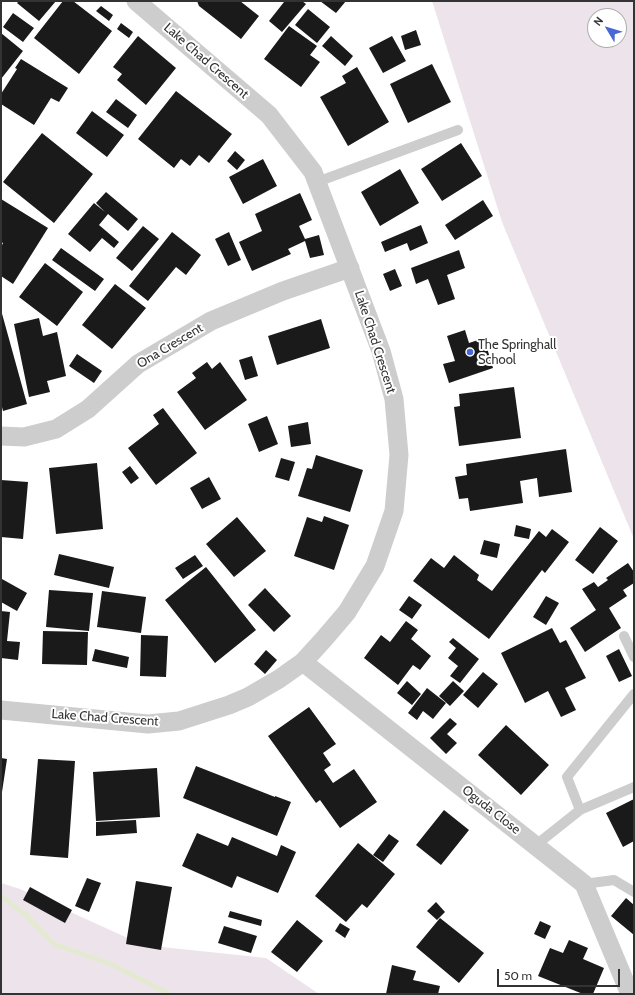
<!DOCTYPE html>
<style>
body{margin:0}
#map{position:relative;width:635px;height:995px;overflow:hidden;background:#fff;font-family:Cabin,sans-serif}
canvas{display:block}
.frame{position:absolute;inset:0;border:2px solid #333;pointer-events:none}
.north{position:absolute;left:587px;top:8px;width:40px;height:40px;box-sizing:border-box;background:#fff;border:1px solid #adadad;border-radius:50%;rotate:308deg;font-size:11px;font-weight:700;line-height:16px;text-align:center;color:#333}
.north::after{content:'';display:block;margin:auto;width:14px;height:18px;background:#4a68d4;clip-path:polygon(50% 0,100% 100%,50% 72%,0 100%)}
.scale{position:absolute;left:497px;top:969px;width:123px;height:18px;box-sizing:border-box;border:2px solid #333;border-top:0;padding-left:5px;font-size:12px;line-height:14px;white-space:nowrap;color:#333;-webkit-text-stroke:3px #fff;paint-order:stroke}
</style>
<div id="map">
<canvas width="635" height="995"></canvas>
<div class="frame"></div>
<div class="north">N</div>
<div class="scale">50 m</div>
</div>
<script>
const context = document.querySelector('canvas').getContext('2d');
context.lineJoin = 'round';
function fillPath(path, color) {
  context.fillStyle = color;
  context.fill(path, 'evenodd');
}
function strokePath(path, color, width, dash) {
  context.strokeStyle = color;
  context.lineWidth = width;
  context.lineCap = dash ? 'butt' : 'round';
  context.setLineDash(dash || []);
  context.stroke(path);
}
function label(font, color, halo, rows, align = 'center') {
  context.font = font + ' Cabin,sans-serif';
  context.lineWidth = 4;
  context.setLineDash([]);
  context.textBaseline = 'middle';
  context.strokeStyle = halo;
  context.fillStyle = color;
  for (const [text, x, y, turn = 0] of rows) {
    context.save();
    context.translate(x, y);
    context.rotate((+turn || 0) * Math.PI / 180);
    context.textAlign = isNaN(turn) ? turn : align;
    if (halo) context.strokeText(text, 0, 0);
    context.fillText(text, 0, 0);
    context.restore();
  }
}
fillPath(new Path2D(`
 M 432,1 L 634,1 L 634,539 L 502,222 ZM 595,16 L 619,16 L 619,40 L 595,40 Z
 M 1,883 L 20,889 L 143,945 L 266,958 L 319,994 L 1,994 Z`), '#ede3ea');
strokePath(new Path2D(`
 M 1,896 L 25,914 L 54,944 L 113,965 L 169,994`), '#e4ead2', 5);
fillPath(new Path2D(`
 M 19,1 L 56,1 L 39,21 L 17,3 Z
 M 63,1 L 73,1 L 112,31 L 79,74 L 34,38 Z
 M 197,1 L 240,1 L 259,16 L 241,39 L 199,6 Z
 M 282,1 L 302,1 L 306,4 L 282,32 L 269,21 L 284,2 Z
 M 320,1 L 346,1 L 336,13 Z
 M 101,6 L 113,15 L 109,21 L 96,11 Z
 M 308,9 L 330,27 L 317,43 L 295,25 Z
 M 13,13 L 34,28 L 23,42 L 3,27 Z
 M 121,23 L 133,32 L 129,38 L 117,29 Z
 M 289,26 L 317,46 L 310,55 L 320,62 L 301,87 L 264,59 Z
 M 416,30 L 421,45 L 405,50 L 401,36 Z
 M 1,33 L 23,51 L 1,79 Z
 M 138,36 L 176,68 L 146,105 L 117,80 L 122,74 L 113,67 Z
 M 331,36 L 353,56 L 345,66 L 322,46 Z
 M 392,36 L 406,61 L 383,73 L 369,48 Z
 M 21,59 L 68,88 L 59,102 L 51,98 L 34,125 L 1,104 L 1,94 L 17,69 L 15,68 Z
 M 432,64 L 451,102 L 408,123 L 390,84 Z
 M 357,67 L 389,122 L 348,146 L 320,97 L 346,83 L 342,76 Z
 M 176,91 L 232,134 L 209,163 L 199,155 L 190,166 L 181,159 L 174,168 L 138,139 Z
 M 116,99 L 137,115 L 128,128 L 106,112 Z
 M 92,111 L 124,135 L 107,157 L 76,133 Z
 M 42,133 L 93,174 L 54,223 L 3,182 Z
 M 461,143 L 482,176 L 442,201 L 421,169 Z
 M 235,151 L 245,160 L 237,170 L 227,161 Z
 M 263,159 L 277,186 L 243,204 L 229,177 Z
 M 400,169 L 419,203 L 380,226 L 361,192 Z
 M 106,192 L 138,219 L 128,231 L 108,214 L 99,225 L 119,242 L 114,248 L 102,238 L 90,252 L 68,234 L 94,203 L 105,212 L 96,203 Z
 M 300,193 L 312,220 L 299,226 L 305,239 L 319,235 L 324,255 L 310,258 L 305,241 L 288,249 L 291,254 L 252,271 L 239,242 L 262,231 L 255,214 Z
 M 1,199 L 48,228 L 13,284 L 1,276 L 1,247 L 3,243 L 1,242 Z
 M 483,200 L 493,216 L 455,240 L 445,225 Z
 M 421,225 L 428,243 L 410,251 L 407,243 L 385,252 L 381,242 Z
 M 143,226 L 159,239 L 132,271 L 116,258 Z
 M 172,232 L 201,255 L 186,275 L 176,267 L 148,301 L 129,286 Z
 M 229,232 L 241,260 L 228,266 L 215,239 Z
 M 61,248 L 104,279 L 95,291 L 52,260 Z
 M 459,250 L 465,268 L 447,275 L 455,299 L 438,305 L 428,279 L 416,284 L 411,268 Z
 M 45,263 L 83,292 L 57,326 L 19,297 Z
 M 395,269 L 402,286 L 390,291 L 383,274 Z
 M 115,284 L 146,308 L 112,349 L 82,325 Z
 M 1,310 L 27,404 L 3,411 L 1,403 Z
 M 39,318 L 43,336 L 57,332 L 66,376 L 47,381 L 50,392 L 29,397 L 14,324 Z
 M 321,319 L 330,348 L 277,365 L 268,336 Z
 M 465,330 L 469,343 L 484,338 L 493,368 L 449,383 L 443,364 L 455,361 L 447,336 Z
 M 77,354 L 102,371 L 94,383 L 69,366 Z
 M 252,356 L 258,376 L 245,380 L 239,360 Z
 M 207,362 L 212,369 L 220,362 L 247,400 L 205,430 L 177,392 L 196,378 L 192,373 Z
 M 514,387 L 521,438 L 459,446 L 454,407 L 460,406 L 459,394 Z
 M 163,408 L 197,453 L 156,485 L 128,448 L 159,424 L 153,415 Z
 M 267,416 L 278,444 L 259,452 L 248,424 Z
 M 308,422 L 311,444 L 291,447 L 288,426 Z
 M 566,449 L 572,492 L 539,497 L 537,478 L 520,481 L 523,503 L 470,511 L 468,498 L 459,499 L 455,477 L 467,475 L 466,464 Z
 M 316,455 L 363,470 L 350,512 L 298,496 L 307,468 L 312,469 Z
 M 281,458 L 295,462 L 289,481 L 275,477 Z
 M 97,463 L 103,529 L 56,534 L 49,468 Z
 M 130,466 L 139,478 L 131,484 L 122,472 Z
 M 209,477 L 221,499 L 202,509 L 190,488 Z
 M 1,480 L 28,482 L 23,539 L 1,537 Z
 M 324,516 L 349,525 L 334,570 L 294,556 L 307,517 L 322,522 Z
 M 237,517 L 266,551 L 234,577 L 206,544 Z
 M 516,525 L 531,529 L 529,539 L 514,536 Z
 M 600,527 L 618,541 L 593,574 L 575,560 Z
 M 552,529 L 569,542 L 545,573 L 542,570 L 489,639 L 413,581 L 431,558 L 444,568 L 454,555 L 479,575 L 477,580 L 492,591 L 539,531 L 546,537 Z
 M 484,540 L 500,544 L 497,558 L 480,554 Z
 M 59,554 L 114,567 L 109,588 L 54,575 Z
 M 195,555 L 203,566 L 183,579 L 175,568 Z
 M 628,563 L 634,572 L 634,583 L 623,590 L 627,596 L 609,608 L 621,628 L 585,652 L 570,628 L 596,610 L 582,589 L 594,582 L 598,587 L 608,580 L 606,578 Z
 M 206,567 L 256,630 L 215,663 L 165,600 Z
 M 2,579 L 27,593 L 17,611 L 1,602 Z
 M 265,588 L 291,616 L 274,632 L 248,605 Z
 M 49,590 L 93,593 L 89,631 L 46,627 Z
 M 102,591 L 146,597 L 141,633 L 97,627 Z
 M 409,596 L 422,605 L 412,619 L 399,610 Z
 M 546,596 L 559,603 L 546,625 L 533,617 Z
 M 1,611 L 10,612 L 7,641 L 20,642 L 18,660 L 1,658 Z
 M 406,621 L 418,630 L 411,639 L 431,656 L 420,670 L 413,665 L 398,685 L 364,658 L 381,635 L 390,642 Z
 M 552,628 L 560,643 L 566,640 L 586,678 L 565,688 L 576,710 L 561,717 L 548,691 L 525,703 L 501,653 Z
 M 43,631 L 88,632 L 87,665 L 42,664 Z
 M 141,635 L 168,636 L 166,677 L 140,676 Z
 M 453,638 L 479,659 L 460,683 L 450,676 L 458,666 L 448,658 L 456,648 L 449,642 Z
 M 95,649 L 129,657 L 127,668 L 92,661 Z
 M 619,649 L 632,676 L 619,682 L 606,656 Z
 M 266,650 L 277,660 L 265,674 L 254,664 Z
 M 483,672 L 498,684 L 478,708 L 463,695 Z
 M 407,681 L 421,694 L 412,705 L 397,693 Z
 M 453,681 L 464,691 L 450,706 L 439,696 Z
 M 427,688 L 446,703 L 433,719 L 423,711 L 417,720 L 408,713 Z
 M 309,707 L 336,744 L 323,753 L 331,765 L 324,770 L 333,783 L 354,769 L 377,802 L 340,828 L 320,800 L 316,803 L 268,736 Z
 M 450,718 L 457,724 L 447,734 L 457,743 L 446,754 L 430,738 Z
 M 506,725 L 549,765 L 521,795 L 478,755 Z
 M 1,758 L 7,759 L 2,792 L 1,792 Z
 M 38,759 L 75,761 L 68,858 L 30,855 Z
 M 196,766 L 275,797 L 275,796 L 291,802 L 277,836 L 183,798 Z
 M 157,768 L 160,817 L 96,821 L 93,772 Z
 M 634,799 L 634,841 L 623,847 L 606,813 Z
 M 444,810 L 469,830 L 441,865 L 416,845 Z
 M 136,820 L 137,833 L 96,836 L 96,822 Z
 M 197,833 L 228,846 L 232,837 L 277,856 L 281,845 L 296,852 L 278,893 L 237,876 L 232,888 L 182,866 Z
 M 389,834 L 399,841 L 383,862 L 373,855 Z
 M 358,843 L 395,874 L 367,908 L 362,904 L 346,922 L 315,896 Z
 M 87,878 L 101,883 L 89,912 L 75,906 Z
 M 136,881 L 172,887 L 161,950 L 126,944 Z
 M 30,887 L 72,910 L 65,923 L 23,900 Z
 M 626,898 L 634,905 L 634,935 L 611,916 Z
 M 436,902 L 445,912 L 437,920 L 427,911 Z
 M 230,911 L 262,920 L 261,926 L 228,917 Z
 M 440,918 L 484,953 L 459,983 L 416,947 Z
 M 297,920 L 323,941 L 297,972 L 271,952 Z
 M 540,921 L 551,926 L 545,939 L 534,934 Z
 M 340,923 L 350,929 L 345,938 L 335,931 Z
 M 224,926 L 257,936 L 251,953 L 218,943 Z
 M 569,940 L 588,948 L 583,959 L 604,968 L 593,994 L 583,994 L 538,976 L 550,948 L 563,953 Z
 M 392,965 L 416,971 L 413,980 L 440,986 L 438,994 L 386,994 Z`), '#1a1a1a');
strokePath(new Path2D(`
 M 317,182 L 458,130
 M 624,636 L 634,657
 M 580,810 L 567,777 L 634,694
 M 536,845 L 580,810 L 634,787
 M 584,884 L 614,880 L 634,892`), '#cdcdcd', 10);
strokePath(new Path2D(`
 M 1,436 L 24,437 L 56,429 L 88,409 L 138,364 L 211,321 L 283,291 L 350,268
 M 303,662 L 584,884 L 630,994
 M 1,710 L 148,724 L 179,721 L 229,705 L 248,697 L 279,679 L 303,662 L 324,639 L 347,612 L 375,566 L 394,511 L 399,455 L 394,399 L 381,351 L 313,172 L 269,115 L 136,1`), '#cdcdcd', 19);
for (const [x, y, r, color] of [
 [470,352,4,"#4a68d4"]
]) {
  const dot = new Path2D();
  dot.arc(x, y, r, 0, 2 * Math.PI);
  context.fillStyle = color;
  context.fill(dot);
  strokePath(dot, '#fff', 1.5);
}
label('13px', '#333', '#fff', [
 ["Lake Chad Crescent",206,61,41],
 ["Lake Chad Crescent",375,342,72],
 ["Ona Crescent",170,346,-31],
 ["Lake Chad Crescent",105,718,4],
 ["Oguda Close",491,810,38]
]);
label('13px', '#333', '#fff', [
 ["The Springhall",478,345],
 ["School",478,360]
], 'left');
</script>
